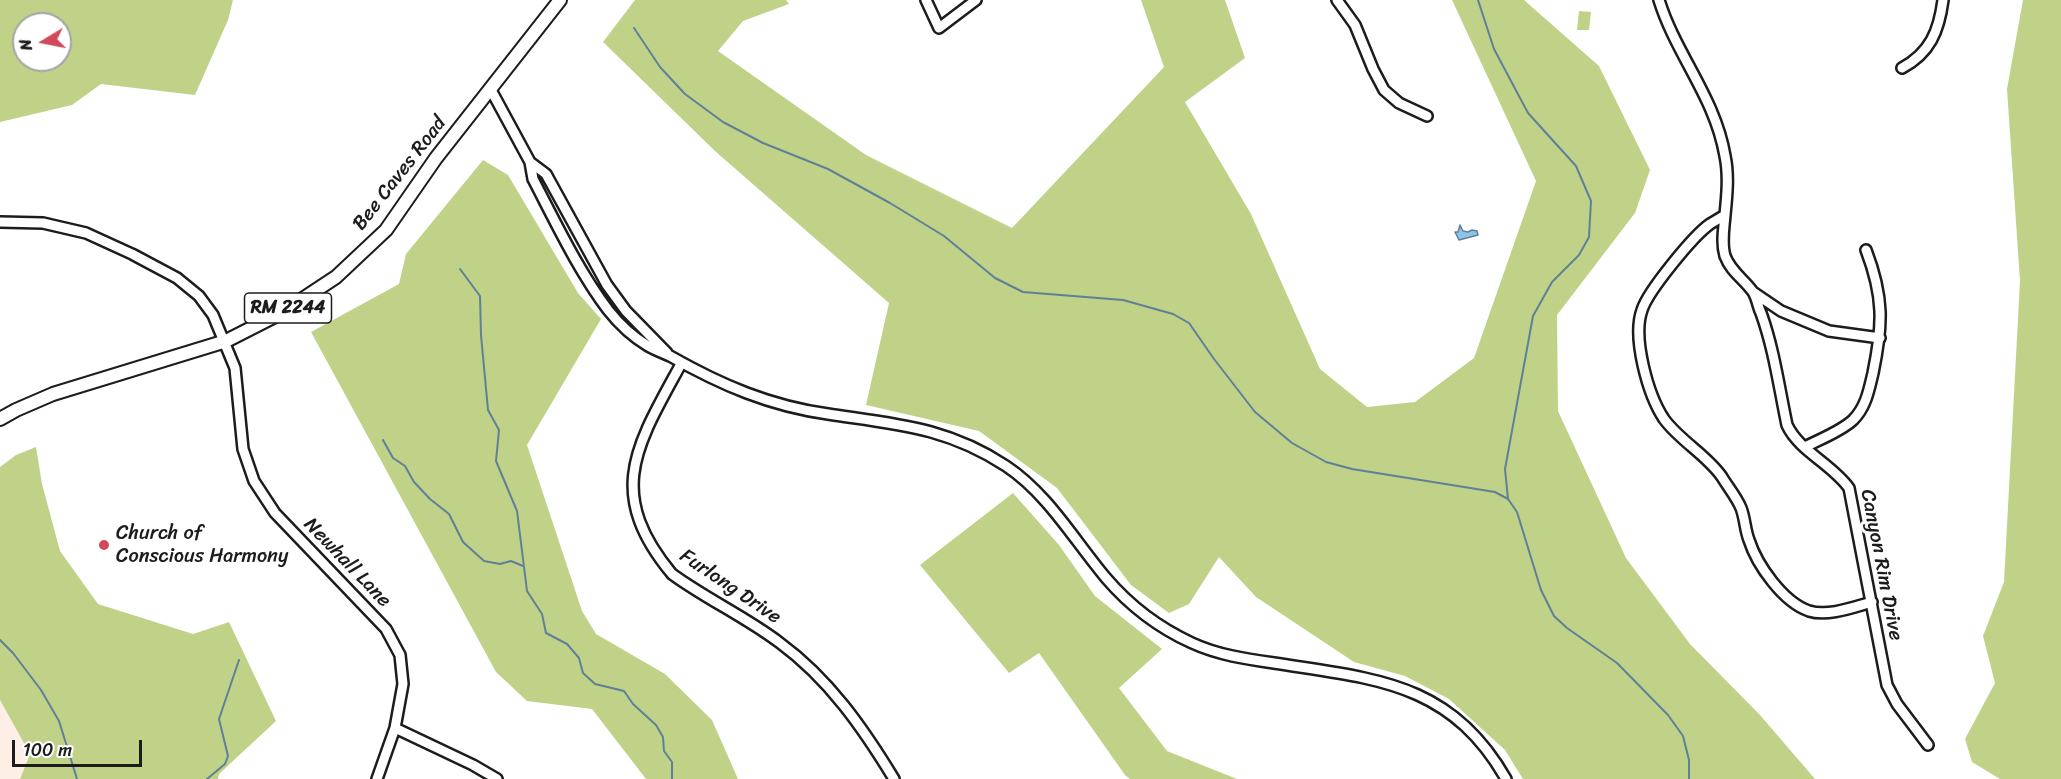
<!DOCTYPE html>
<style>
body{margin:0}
#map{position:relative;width:2061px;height:779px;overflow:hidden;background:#fff;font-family:Sriracha,sans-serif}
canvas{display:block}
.north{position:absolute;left:12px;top:12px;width:60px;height:60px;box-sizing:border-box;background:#fff;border:2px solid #a4a4a4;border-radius:50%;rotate:260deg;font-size:16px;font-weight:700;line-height:24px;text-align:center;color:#1c1c1c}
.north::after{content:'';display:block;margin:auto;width:21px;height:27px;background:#d1495b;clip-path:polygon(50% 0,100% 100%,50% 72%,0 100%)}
.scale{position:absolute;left:12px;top:740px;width:130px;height:27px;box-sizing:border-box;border:3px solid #1c1c1c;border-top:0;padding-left:8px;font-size:18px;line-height:21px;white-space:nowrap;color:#1c1c1c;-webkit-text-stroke:4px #fff;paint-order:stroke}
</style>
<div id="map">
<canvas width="2061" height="779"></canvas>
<div class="north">N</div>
<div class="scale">100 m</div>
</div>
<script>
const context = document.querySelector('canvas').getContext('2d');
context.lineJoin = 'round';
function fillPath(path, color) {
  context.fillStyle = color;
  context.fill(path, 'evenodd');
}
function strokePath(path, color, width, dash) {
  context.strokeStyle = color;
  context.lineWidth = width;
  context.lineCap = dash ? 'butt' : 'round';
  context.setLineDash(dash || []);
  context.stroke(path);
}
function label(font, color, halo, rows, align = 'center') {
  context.font = font + ' Sriracha,sans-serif';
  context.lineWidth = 6;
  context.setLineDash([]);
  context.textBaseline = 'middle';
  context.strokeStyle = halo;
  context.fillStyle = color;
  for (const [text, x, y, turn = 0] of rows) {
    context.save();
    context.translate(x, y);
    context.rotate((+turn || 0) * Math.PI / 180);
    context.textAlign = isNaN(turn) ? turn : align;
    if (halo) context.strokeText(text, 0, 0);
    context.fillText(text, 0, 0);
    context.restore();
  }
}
fillPath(new Path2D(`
 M 0,700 L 30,754 L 20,779 L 0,779 Z`), '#feefe6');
fillPath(new Path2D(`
 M 0,0 L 233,0 L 228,20 L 195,95 L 101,84 L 72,105 L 0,122 ZM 24,24 L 60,24 L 60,60 L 24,60 Z
 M 635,0 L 786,0 L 789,4 L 743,21 L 718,51 L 866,155 L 1012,228 L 1164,67 L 1141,0 L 1225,0 L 1245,58 L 1185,102 L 1251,214 L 1320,369 L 1367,407 L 1415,402 L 1474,358 L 1536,181 L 1452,0 L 1524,0 L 1599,66 L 1650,170 L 1635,213 L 1557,315 L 1558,411 L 1626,558 L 1690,644 L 1760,715 L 1815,779 L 1523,779 L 1505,750 L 1449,699 L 1405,676 L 1354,662 L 1256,597 L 1219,557 L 1189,604 L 1169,613 L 1131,585 L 1057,488 L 979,431 L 866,405 L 889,303 L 715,151 L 603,42 Z
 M 2023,0 L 2061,0 L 2061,779 L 2000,779 L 1972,762 L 1965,739 L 1995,683 L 1983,636 L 2004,582 L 2020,281 L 2007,89 Z
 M 1579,11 L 1591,12 L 1589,30 L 1577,30 Z
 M 483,160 L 508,175 L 578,293 L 601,319 L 527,445 L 582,611 L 596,634 L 665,674 L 712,720 L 738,779 L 646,779 L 592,709 L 527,701 L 496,672 L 311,332 L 399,284 L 406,254 Z
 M 36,447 L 42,484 L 60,551 L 98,604 L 193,634 L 229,622 L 276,721 L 219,774 L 218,779 L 20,779 L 30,754 L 0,700 L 0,467 L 16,455 Z
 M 1013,493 L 1059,545 L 1095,596 L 1162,649 L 1119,688 L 1167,751 L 1237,779 L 1130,779 L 1125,775 L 1039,653 L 1009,673 L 920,565 Z`), '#bfd288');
const water = new Path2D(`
 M 1460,225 L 1463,231 L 1468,232 L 1472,230 L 1477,231 L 1478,235 L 1459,240 L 1455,232 L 1458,232 Z`);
fillPath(water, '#8dc3ea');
strokePath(water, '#608098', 1.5);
strokePath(new Path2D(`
 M 1478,0 L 1494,49 L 1528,113 L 1576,166 L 1591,201 L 1589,237 L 1579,255 L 1552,282 L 1533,316 L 1505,469 L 1508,499
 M 634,28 L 660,67 L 685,94 L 723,122 L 763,143 L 828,169 L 890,203 L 944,236 L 995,278 L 1023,292 L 1123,300 L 1173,314 L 1189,323 L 1214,359 L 1255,412 L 1292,443 L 1326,462 L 1352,469 L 1495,492 L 1508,499 L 1517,512 L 1541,590 L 1554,616 L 1567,628 L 1617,663 L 1668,715 L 1683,736 L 1689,760 L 1689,779
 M 460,269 L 480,296 L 481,335 L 488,410 L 499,430 L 496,461 L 517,511 L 527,591 L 542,614 L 546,633 L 567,644 L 579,658 L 583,673 L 595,684 L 624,691 L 633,704 L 656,725 L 663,737 L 664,751 L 672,762 L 672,779
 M 383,440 L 393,458 L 405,466 L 414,482 L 430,499 L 449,514 L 463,542 L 484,561 L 500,564 L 511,561 L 523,566
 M 0,640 L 13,653 L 41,690 L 59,721 L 77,779
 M 207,779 L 225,764 L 228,756 L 219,719 L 239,660`), '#608098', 2);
const minor = new Path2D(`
 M 926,0 L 939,28 L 976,0
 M 1337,0 L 1355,25 L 1373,69 L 1384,90 L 1399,103 L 1427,116
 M 1659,0 C 1676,55 1715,97 1725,156 C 1729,175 1727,195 1725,215 C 1724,228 1721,243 1725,256 C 1731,272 1744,279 1753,292 C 1757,298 1758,307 1761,313 C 1774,349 1779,387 1787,425 C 1799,451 1832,464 1849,488 L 1887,685 L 1897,704 L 1928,745
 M 1902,68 C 1930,53 1939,31 1943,0
 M 491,90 L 530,162 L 533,179 C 556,223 578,270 608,310 C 619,324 633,337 648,346 C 655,350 663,353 670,356 C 721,385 770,406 828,414 C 895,424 947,427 1006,466 C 1048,494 1074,540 1106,578 C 1130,606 1159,628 1192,643 C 1218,655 1246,659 1274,663 C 1374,679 1450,681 1506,779
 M 530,162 L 546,174 L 607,285 L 626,311 L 667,353
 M 1725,215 C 1720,218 1715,221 1710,224 C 1693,236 1648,291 1642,310 C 1632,338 1648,395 1664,419 C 1680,441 1707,455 1722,477 C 1728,487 1737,498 1741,508 C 1745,518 1745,530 1749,540 C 1757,565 1783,602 1809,611 C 1828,617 1854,607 1872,602
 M 0,222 L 43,223 L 86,233 L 132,254 L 177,278 L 199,296 L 213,315 L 235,368 L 243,449 L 254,481 L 275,513 L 386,629 L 400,655 L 403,684 L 395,728 L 377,779
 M 1753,292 L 1781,311 L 1829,331 L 1880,338
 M 681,364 C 637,445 604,492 672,574 C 706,599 746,617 780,643 C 829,679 863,728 894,779
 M 1805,447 C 1820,439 1840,432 1853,420 C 1866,407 1869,390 1873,373 C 1883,325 1884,297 1866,250
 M 395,728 L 473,765 L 497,779`);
const major = new Path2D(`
 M 0,419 L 16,410 L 53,394 L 226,341 L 283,312 L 336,277 L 386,230 L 436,158 L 560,0`);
strokePath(minor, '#1c1c1c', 14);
strokePath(major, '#1c1c1c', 16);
strokePath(minor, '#fff', 9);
strokePath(major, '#fff', 12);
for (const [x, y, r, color] of [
 [104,545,6,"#d1495b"]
]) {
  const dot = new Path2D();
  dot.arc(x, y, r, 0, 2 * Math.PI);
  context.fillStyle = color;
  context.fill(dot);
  strokePath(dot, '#fff', 2);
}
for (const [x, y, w] of [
 [288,308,87]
]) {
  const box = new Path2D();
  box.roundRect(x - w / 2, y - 15, w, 30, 4.5);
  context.fillStyle = '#fff';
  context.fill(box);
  strokePath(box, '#1c1c1c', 1.5);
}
label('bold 18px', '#1c1c1c', null, [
 ["RM 2244",288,308]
]);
label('20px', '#1c1c1c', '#fff', [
 ["Bee Caves Road",400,174,-52],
 ["Newhall Lane",347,563,46],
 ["Canyon Rim Drive",1881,565,79],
 ["Furlong Drive",730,587,34]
]);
label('20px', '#1c1c1c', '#fff', [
 ["Church of",116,534],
 ["Conscious Harmony",116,557]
], 'left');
</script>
